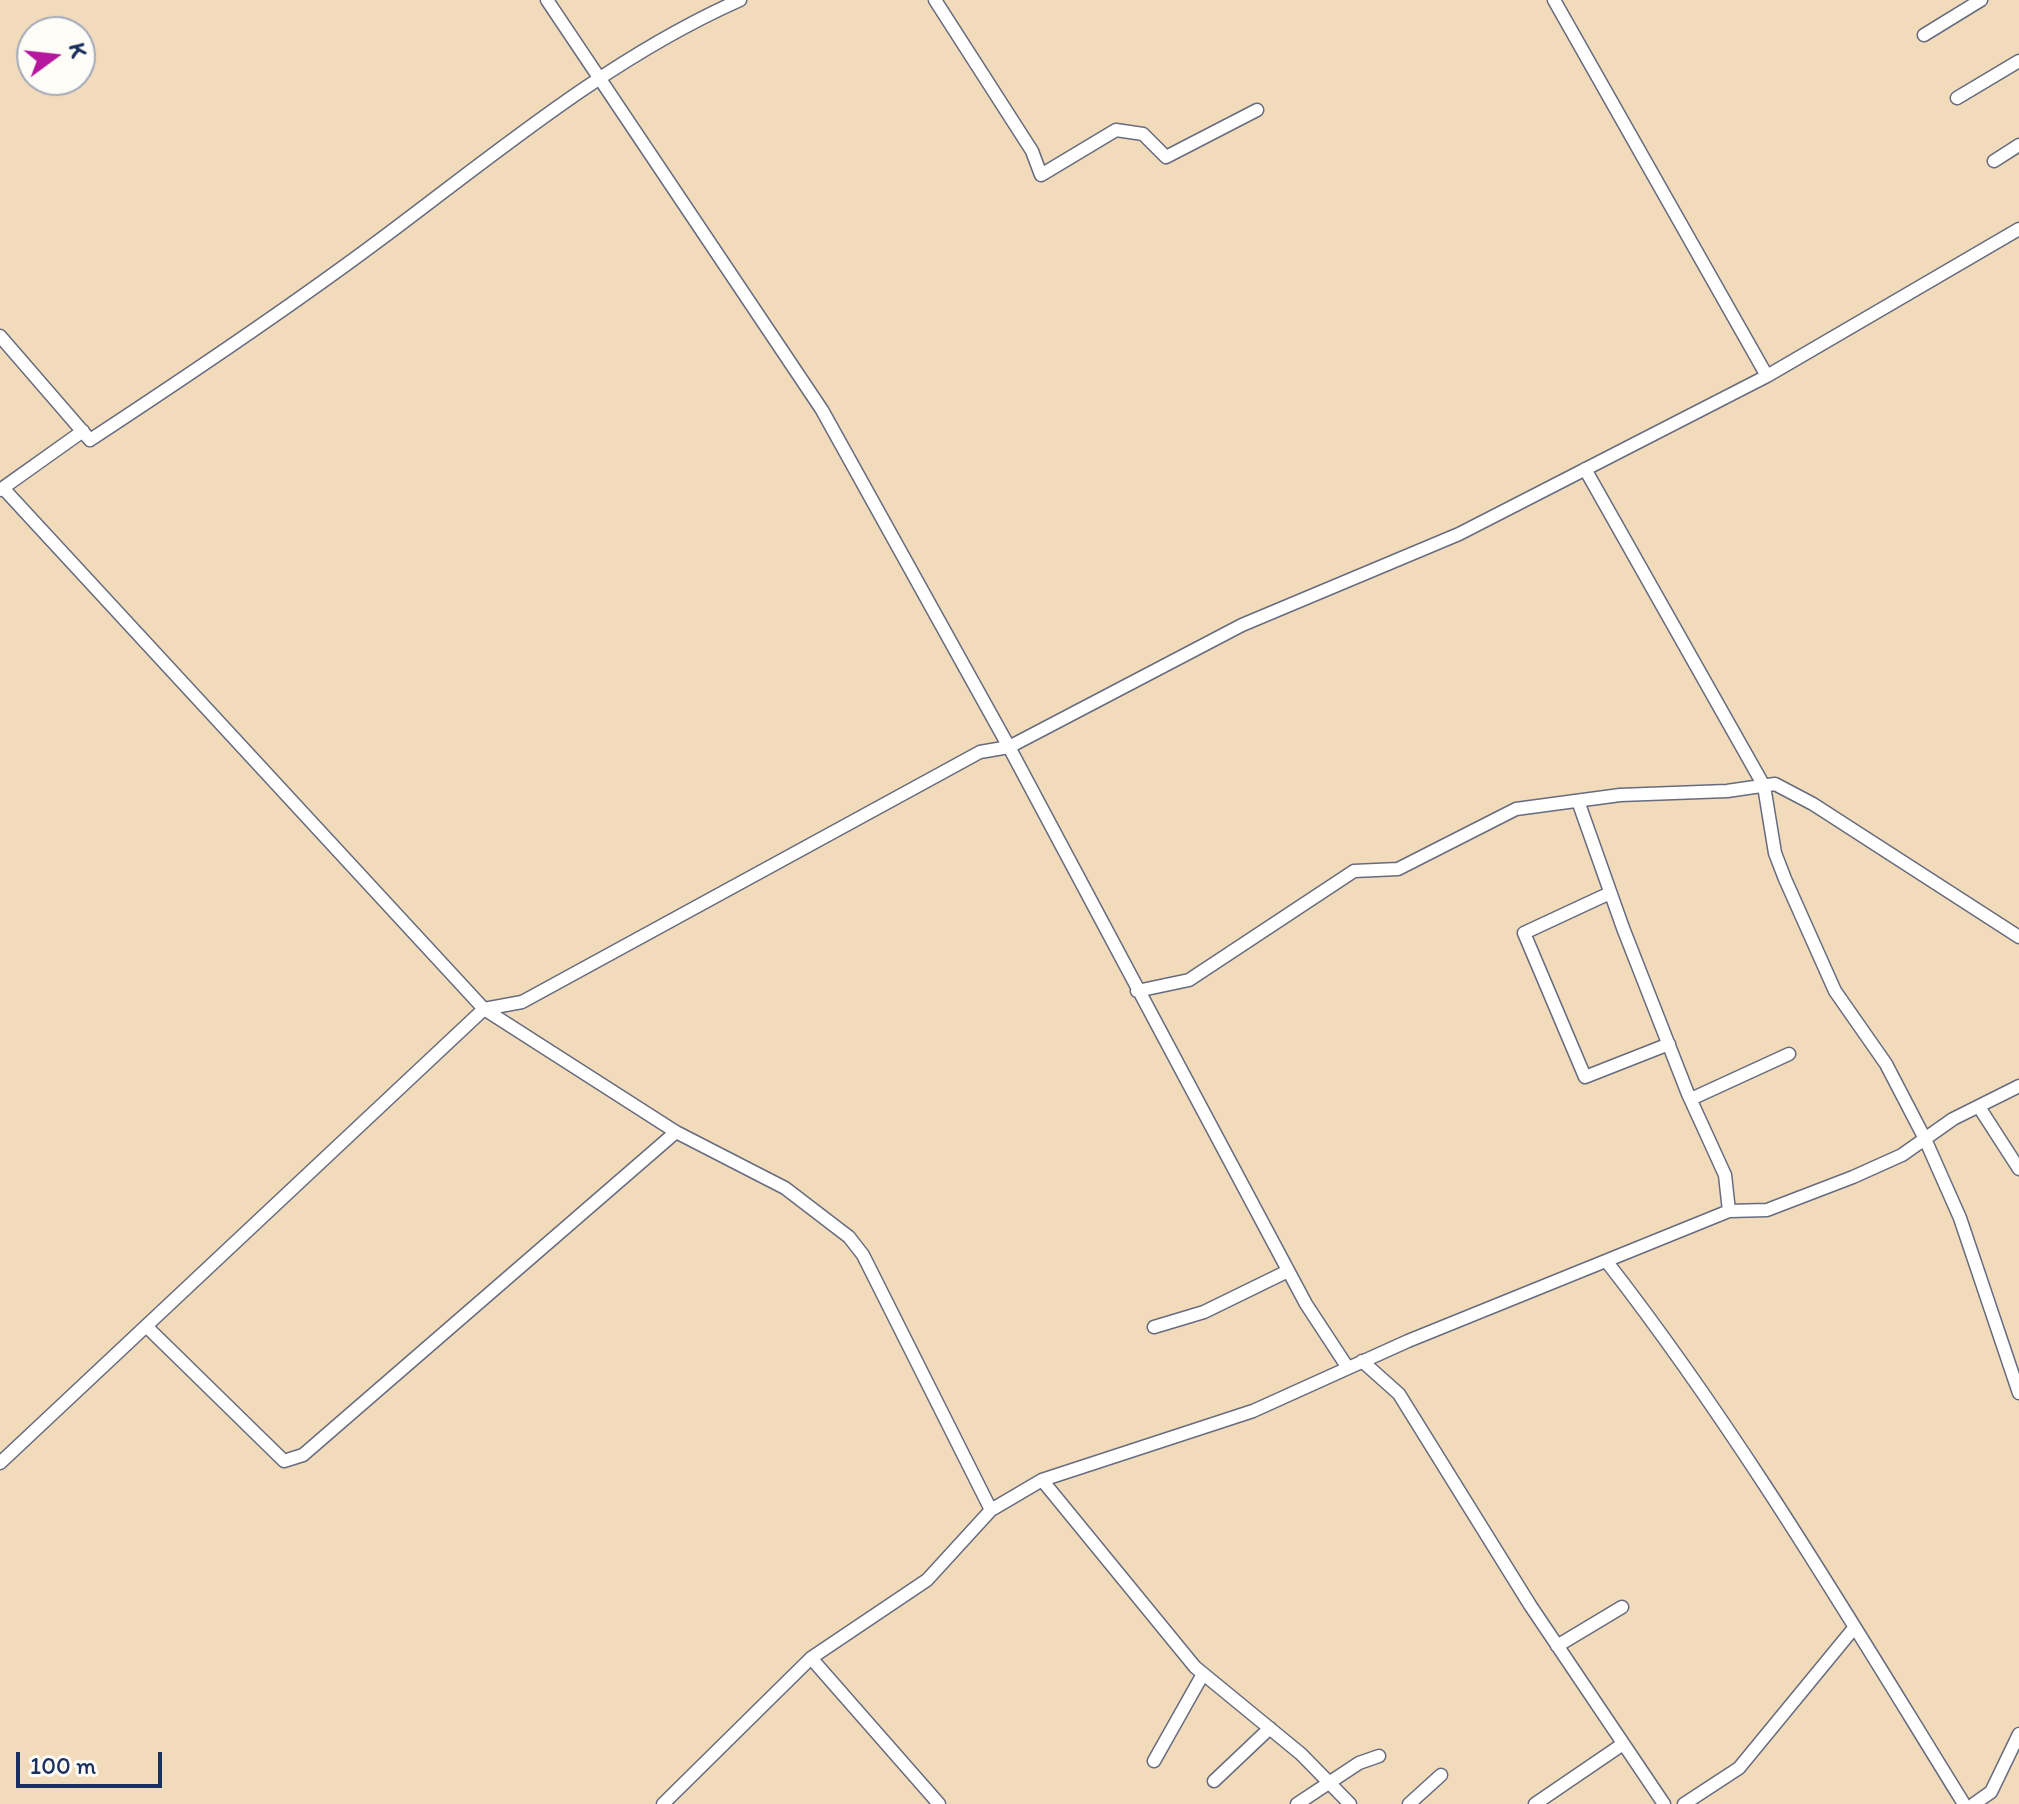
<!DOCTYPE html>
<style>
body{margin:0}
#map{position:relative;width:2019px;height:1804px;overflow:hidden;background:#f2dbbb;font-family:Itim,sans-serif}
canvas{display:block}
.north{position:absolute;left:16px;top:16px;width:80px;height:80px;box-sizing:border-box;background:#fdfcf7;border:2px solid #a3aaba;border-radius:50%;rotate:75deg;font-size:22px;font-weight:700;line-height:32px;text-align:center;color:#1b2f5e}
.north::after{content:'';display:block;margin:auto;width:28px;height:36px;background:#b5179e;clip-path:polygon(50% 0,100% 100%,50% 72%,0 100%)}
.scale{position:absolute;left:16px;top:1752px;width:146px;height:36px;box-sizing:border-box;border:4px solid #1b2f5e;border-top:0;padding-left:10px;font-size:24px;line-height:28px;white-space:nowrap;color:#1b2f5e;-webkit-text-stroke:6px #fdfcf7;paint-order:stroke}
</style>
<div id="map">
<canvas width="2019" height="1804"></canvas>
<div class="north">K</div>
<div class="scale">100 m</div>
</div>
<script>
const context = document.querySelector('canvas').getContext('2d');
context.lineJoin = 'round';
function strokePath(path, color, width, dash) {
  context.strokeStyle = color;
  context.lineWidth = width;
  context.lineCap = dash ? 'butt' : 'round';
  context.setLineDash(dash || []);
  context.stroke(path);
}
const minor = new Path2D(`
 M 547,0 L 822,410 L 1009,747 L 1306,1304 L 1348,1368
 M 935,0 L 1032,151 L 1041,175 L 1116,130 L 1143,134 L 1166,157 L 1257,110
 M 1554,0 L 1767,376
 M 1924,35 L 1981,0
 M 1957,98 L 2019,61
 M 1994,161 L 2019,145
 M 0,336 L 90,440 C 189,375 286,310 381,239 C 495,154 609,58 740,0
 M 1585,469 L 1764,786 L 1775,853 L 1785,879 L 1835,991 L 1886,1064 L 1925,1139 L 1960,1218 L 2019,1393
 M 3,488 L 484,1009 L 676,1132 L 785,1188 L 849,1237 L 863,1255 L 991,1510
 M 0,490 L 83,431
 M 1578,801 L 1623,928 L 1688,1094 L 1725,1175 L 1729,1211
 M 1610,893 L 1524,933 L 1585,1077 L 1669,1044
 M 1137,991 L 1189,980 L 1354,871 L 1398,869 L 1516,809 L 1620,795 L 1727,791 L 1775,784 L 1813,804 L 2019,937
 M 1691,1099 L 1789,1054
 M 1979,1107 L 2019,1169
 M 1607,1262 C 1740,1433 1850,1620 1964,1804
 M 146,1326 L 284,1461 L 303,1455 L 676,1132
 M 1154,1327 L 1204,1312 L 1288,1271
 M 1362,1361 L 1399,1394 L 1530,1605 L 1664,1804
 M 0,1463 L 484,1009 L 522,1002 L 980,752 L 1009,747 L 1242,625 L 1459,534 L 1767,376 L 2019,229
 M 1042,1480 L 1195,1667 L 1301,1754 L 1350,1804
 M 1557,1646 L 1622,1607
 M 811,1658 L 939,1804
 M 1154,1761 L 1203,1674
 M 1214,1781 L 1270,1728
 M 663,1804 L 811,1658 L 927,1580 L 991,1510 L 1042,1480 L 1253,1411 L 1408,1341 L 1729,1211 L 1767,1210 L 1853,1177 L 1902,1155 L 1953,1119 L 2019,1086
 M 1297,1804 L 1359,1763 L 1379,1756
 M 1409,1804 L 1441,1775
 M 1535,1804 L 1623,1744
 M 1684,1804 L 1739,1768 L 1854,1628
 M 1974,1804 L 1991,1792 L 2019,1734`);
strokePath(minor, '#666b7f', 15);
strokePath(minor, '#fff', 12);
</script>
